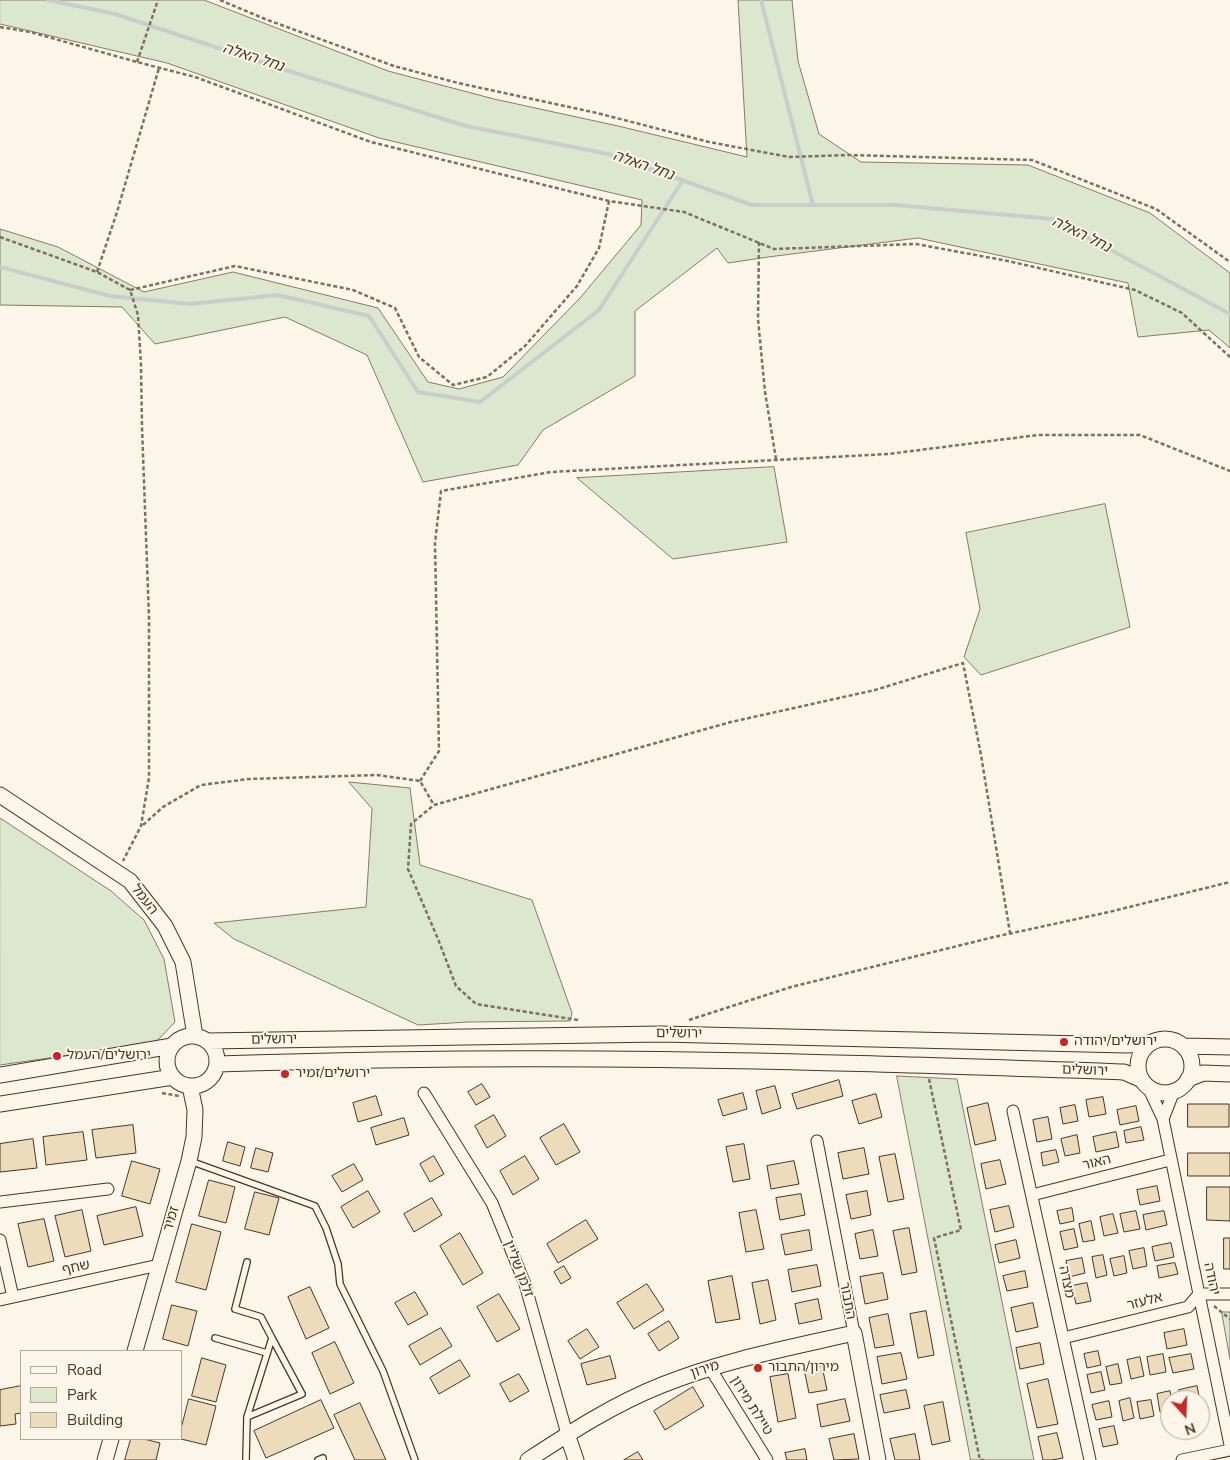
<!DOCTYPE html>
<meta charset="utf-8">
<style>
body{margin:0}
#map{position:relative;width:1230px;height:1460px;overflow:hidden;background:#fbf6e9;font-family:"Nunito Sans",sans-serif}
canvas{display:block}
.legend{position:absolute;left:20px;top:1350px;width:162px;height:90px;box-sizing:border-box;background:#fbf6e9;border:1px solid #b4a999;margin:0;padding:6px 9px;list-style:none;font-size:15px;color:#4a3520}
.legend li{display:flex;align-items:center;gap:10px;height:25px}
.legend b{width:25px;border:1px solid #b4a999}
.north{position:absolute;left:1160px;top:1390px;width:50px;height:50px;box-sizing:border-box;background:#fbf6e9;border:1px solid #b4a999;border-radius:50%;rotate:160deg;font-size:14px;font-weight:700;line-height:20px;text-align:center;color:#4a3520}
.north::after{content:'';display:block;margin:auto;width:18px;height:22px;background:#c62828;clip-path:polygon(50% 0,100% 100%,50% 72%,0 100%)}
</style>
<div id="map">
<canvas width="1230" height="1460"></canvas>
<ul class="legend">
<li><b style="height:6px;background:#fbf6e9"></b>Road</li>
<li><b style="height:14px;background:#dce7d0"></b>Park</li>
<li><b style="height:14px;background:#ecdcbc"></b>Building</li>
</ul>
<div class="north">N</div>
</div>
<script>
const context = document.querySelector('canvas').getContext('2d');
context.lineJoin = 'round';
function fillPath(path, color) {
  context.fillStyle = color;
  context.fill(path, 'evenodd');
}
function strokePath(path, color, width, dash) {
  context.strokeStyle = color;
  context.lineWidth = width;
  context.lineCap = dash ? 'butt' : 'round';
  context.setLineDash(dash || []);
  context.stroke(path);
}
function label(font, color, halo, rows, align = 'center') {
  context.font = font + ' "Nunito Sans","Noto Sans Hebrew",sans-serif';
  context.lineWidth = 4;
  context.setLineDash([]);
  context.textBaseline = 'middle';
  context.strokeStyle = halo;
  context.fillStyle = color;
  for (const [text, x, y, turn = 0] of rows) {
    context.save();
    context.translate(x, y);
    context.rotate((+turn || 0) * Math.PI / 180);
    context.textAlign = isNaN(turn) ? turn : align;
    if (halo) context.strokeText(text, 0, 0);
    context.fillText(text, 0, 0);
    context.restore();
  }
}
const green = new Path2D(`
 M 0,0 L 204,0 L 388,71 L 494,99 L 618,126 L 747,157 L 738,0 L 792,0 L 798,61 L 819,134 L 861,162 L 1028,165 L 1150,213 L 1230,273 L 1230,348 L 1209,330 L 1138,337 L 1128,283 L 918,238 L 768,257 L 728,263 L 717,248 L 635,311 L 635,376 L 543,430 L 518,465 L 423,482 L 367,355 L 285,317 L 155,344 L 122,307 L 0,305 L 0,229 L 58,247 L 144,292 L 233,272 L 378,308 L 428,382 L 459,389 L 503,377 L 580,298 L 641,225 L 642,200 L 379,138 L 167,63 L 0,24 Z
 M 774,467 L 787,542 L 673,559 L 577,478 Z
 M 1105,504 L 1130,627 L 981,675 L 964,657 L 980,609 L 966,533 Z
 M 349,782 L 410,788 L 420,865 L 532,900 L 572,1013 L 570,1021 L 468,1022 L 418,1025 L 234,939 L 214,923 L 366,907 L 372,809 Z
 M 0,818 L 111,891 L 144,920 L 164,959 L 175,1022 L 155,1043 L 0,1065 Z
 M 897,1076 L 957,1079 L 1034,1460 L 971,1460 Z
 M 1222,1312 L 1230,1312 L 1230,1359 Z`);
fillPath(green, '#dce7d0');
strokePath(green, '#887966', 1);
strokePath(new Path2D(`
 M 48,0 L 115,14 L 279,68 L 466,126 L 608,154 L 752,205 L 895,205 L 1053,219 L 1230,314
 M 761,0 L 813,205
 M 0,267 L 110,296 L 190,304 L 278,295 L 369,316 L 418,392 L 480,402 L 599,310 L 683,180`), '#c9cecd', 4);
const building = new Path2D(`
 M 839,1080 L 843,1096 L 797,1109 L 792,1094 Z
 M 482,1084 L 490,1097 L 476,1105 L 468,1092 Z
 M 775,1086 L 781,1108 L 762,1114 L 756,1091 Z
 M 743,1093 L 747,1109 L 723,1116 L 718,1100 Z
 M 876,1094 L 882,1117 L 859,1124 L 852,1101 Z
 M 376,1096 L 382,1115 L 358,1122 L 353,1103 Z
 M 1103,1097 L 1106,1114 L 1089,1117 L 1086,1100 Z
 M 988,1103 L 996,1140 L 975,1145 L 967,1108 Z
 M 1188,1104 L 1229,1104 L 1229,1127 L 1188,1127 Z
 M 1075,1105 L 1078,1121 L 1063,1124 L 1060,1108 Z
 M 1136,1106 L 1139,1121 L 1120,1125 L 1117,1110 Z
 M 494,1115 L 506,1136 L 487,1148 L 475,1126 Z
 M 1048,1117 L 1052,1139 L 1037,1142 L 1033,1120 Z
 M 404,1118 L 409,1135 L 376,1145 L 371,1128 Z
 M 564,1124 L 580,1152 L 556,1165 L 540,1138 Z
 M 133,1125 L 136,1153 L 96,1158 L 92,1130 Z
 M 1141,1127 L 1144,1140 L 1126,1143 L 1124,1131 Z
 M 83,1132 L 87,1160 L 46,1165 L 43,1137 Z
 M 1116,1132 L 1119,1147 L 1096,1152 L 1093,1137 Z
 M 1077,1135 L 1080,1153 L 1065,1156 L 1061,1139 Z
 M 33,1139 L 37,1168 L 0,1172 L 0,1144 Z
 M 228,1142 L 245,1147 L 240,1166 L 223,1161 Z
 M 744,1144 L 750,1179 L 733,1182 L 726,1147 Z
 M 256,1148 L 273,1153 L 268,1172 L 251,1168 Z
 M 864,1148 L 869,1174 L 843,1179 L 838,1153 Z
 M 1056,1150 L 1059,1162 L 1043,1166 L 1041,1153 Z
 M 1188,1153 L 1230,1153 L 1230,1176 L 1188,1176 Z
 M 895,1154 L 904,1199 L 888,1202 L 879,1157 Z
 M 434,1156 L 444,1174 L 430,1182 L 420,1164 Z
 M 525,1156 L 539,1179 L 513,1195 L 500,1171 Z
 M 1000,1160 L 1006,1184 L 986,1189 L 981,1164 Z
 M 132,1161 L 160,1169 L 150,1204 L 122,1196 Z
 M 794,1161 L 799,1184 L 771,1189 L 767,1166 Z
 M 354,1164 L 363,1180 L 342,1192 L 332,1176 Z
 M 209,1180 L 235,1187 L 226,1223 L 199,1216 Z
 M 1157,1186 L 1160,1201 L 1140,1205 L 1137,1190 Z
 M 1207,1187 L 1230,1187 L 1230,1221 L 1207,1220 Z
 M 368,1191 L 380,1212 L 353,1228 L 341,1207 Z
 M 867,1191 L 871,1215 L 851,1219 L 846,1195 Z
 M 255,1192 L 279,1198 L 269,1235 L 245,1229 Z
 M 801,1194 L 805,1215 L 780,1220 L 776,1198 Z
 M 432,1198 L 442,1215 L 414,1232 L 404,1214 Z
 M 1009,1206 L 1014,1227 L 995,1232 L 990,1210 Z
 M 136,1207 L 143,1236 L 104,1245 L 97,1216 Z
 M 1072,1208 L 1074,1221 L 1060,1224 L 1057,1211 Z
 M 82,1210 L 91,1251 L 65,1257 L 55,1216 Z
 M 756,1210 L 764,1249 L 746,1252 L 739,1213 Z
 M 1136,1211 L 1140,1229 L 1124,1232 L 1120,1214 Z
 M 1164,1211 L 1167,1225 L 1146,1230 L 1143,1215 Z
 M 1113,1214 L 1118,1233 L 1104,1236 L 1100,1217 Z
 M 44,1219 L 54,1261 L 28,1267 L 18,1224 Z
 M 586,1220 L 598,1239 L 558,1263 L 547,1244 Z
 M 1091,1221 L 1095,1240 L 1083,1242 L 1079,1224 Z
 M 192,1224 L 221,1232 L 206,1290 L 176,1282 Z
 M 909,1228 L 917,1272 L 902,1275 L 893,1231 Z
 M 1074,1229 L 1078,1247 L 1064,1250 L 1060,1232 Z
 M 809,1230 L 812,1250 L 785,1255 L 781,1235 Z
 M 873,1230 L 878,1256 L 860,1259 L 855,1234 Z
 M 460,1233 L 483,1273 L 463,1285 L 440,1246 Z
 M 1224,1238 L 1230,1238 L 1230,1269 L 1224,1269 Z
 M 1016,1240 L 1020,1258 L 999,1263 L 995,1245 Z
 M 1171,1243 L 1174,1257 L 1155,1261 L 1152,1247 Z
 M 1144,1248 L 1147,1266 L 1133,1269 L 1129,1251 Z
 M 1103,1255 L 1107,1275 L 1096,1278 L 1092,1257 Z
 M 1124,1256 L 1127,1273 L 1114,1276 L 1110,1259 Z
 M 1082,1258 L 1085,1273 L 1069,1277 L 1066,1261 Z
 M 1175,1263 L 1178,1274 L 1159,1278 L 1157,1266 Z
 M 817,1265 L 821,1286 L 792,1292 L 788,1270 Z
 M 564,1266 L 571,1278 L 561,1284 L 554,1272 Z
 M 1025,1271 L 1028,1287 L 1007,1291 L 1003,1276 Z
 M 883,1273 L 888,1299 L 865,1304 L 860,1277 Z
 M 732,1276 L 740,1319 L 716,1323 L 708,1281 Z
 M 768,1280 L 776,1320 L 760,1324 L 752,1283 Z
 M 1087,1283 L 1091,1301 L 1076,1304 L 1072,1286 Z
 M 647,1284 L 664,1310 L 634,1329 L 617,1303 Z
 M 310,1287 L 329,1328 L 306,1339 L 288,1297 Z
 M 415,1292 L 428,1314 L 408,1325 L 395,1303 Z
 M 499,1294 L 520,1329 L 497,1342 L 477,1307 Z
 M 818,1299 L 822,1319 L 799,1324 L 795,1304 Z
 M 1033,1303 L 1038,1327 L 1016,1332 L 1011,1308 Z
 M 172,1305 L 197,1311 L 188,1346 L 163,1339 Z
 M 926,1311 L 934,1355 L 918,1358 L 910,1314 Z
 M 888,1314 L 894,1345 L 875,1348 L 869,1318 Z
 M 669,1321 L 679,1338 L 659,1351 L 648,1334 Z
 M 441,1328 L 452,1346 L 420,1365 L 409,1346 Z
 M 587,1329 L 599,1347 L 580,1359 L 568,1341 Z
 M 1184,1329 L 1187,1345 L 1167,1349 L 1164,1333 Z
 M 335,1342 L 354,1383 L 330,1394 L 312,1353 Z
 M 1040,1343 L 1044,1364 L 1020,1369 L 1016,1348 Z
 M 1098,1351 L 1101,1365 L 1087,1368 L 1084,1354 Z
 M 901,1353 L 907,1379 L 882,1384 L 877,1357 Z
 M 1163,1354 L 1166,1372 L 1150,1375 L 1147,1357 Z
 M 1191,1354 L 1194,1369 L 1173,1373 L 1169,1358 Z
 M 610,1356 L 616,1378 L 587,1385 L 581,1364 Z
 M 1140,1357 L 1144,1376 L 1131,1379 L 1127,1360 Z
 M 202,1358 L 226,1365 L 216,1402 L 192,1396 Z
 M 460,1360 L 470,1376 L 439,1394 L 430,1378 Z
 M 1118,1364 L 1122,1383 L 1110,1385 L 1106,1367 Z
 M 822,1366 L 827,1390 L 809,1393 L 804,1369 Z
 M 1101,1372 L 1105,1390 L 1091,1393 L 1087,1375 Z
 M 519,1374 L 529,1391 L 510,1402 L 500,1384 Z
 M 788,1374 L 796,1418 L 778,1422 L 770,1377 Z
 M 1048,1379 L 1058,1424 L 1037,1428 L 1027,1384 Z
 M 21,1386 L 21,1413 L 15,1414 L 16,1424 L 0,1426 L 0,1390 Z
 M 1197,1386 L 1200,1400 L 1181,1400 L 1179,1390 Z
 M 693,1387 L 704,1406 L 665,1430 L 654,1411 Z
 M 906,1390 L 910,1408 L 884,1413 L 880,1395 Z
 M 1170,1391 L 1172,1400 L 1170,1400 L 1170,1410 L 1160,1412 L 1157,1394 Z
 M 1130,1398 L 1134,1418 L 1123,1421 L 1119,1401 Z
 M 189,1399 L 216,1406 L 206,1445 L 181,1439 L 181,1429 Z
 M 845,1399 L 850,1421 L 821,1427 L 817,1405 Z
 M 321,1400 L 334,1428 L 266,1458 L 254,1431 Z
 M 1151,1400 L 1154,1416 L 1140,1419 L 1137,1402 Z
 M 1109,1401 L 1112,1417 L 1096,1420 L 1092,1405 Z
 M 943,1402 L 950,1441 L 932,1445 L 924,1406 Z
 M 360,1403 L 386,1460 L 355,1460 L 334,1415 Z
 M 1200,1406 L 1202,1406 L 1205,1417 L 1200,1418 Z
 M 1114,1426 L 1118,1444 L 1103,1447 L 1099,1429 Z
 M 1057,1433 L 1063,1458 L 1052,1460 L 1043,1460 L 1038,1437 Z
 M 854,1434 L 859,1459 L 834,1460 L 829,1439 Z
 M 915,1434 L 920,1460 L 895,1460 L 890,1439 Z
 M 131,1439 L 144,1439 L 160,1443 L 156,1460 L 125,1460 Z
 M 805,1449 L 807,1460 L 787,1460 L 785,1453 Z
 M 638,1452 L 643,1460 L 624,1460 Z`);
fillPath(building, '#ecdcbc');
strokePath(building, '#4a3520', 1);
const service = new Path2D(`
 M 190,1161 L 315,1206 L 326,1228 L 338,1264 L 340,1284 L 383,1371 L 415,1460
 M 215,1338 L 267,1353
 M 247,1417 L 302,1394 L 272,1338
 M 246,1460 L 247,1417 L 272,1338 L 261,1317 L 235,1309 L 247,1262
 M 318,1460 L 323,1458 L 323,1460`);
const minor = new Path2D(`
 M 1148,1087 L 1163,1119 L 1230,1445
 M 424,1093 L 492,1203 L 525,1284 L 567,1434
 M 1013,1111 L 1090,1460
 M 1163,1119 L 1174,1091
 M 817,1141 L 854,1333
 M 1032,1195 L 1170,1160
 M 0,1202 L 108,1189
 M 0,1240 L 13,1297
 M 0,1300 L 159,1265
 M 1063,1338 L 1188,1307 L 1199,1294 L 1230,1294
 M 710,1368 L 767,1460
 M 1182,1460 L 1230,1450`);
const tertiary = new Path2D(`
 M 0,795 L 130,881 L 165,926 L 183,962 L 195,1036
 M167 1061a25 25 0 1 1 50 0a25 25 0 1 1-50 0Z
 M1138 1066a27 27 0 1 1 54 0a27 27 0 1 1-54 0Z
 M 207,1041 L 661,1034 L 1127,1045 L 1151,1043
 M 1183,1046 L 1230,1047
 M 217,1064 C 345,1060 472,1058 600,1059 C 775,1060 949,1066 1124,1072 L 1142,1080
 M 0,1075 L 172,1046
 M 1188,1079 L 1203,1073 L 1230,1074
 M 0,1104 L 173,1077
 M 135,1351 L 189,1161 L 194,1137 L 195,1110 L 190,1086
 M 567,1434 L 576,1460
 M 105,1460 L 111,1439
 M 528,1460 C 571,1432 614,1404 662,1385 C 724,1360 789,1348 854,1333 L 878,1460`);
strokePath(service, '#4a3520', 8);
strokePath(minor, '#4a3520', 13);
strokePath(tertiary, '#4a3520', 17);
strokePath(new Path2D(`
 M 220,0 L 265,19 L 394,66 L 458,83 L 597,113 L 709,142 L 789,157 L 849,155 L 1032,160 L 1156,209 L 1230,262
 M 0,27 L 30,32 L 137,62 L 195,77 L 371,142 L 609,201 L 684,212 L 774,249 L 916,244 L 1008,261 L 1135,290 L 1182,313 L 1230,357
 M 137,62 L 158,0
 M 0,237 L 97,272 L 130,290 L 138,315 L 141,365 L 142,427 L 149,618 L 149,778 L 141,826 L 123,861
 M 759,242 L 758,319 L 765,392 L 776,459
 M 97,272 L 117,212 L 159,68
 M 130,290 L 235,266 L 353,290 L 395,308 L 419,357 L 453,385 L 487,377 L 525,346 L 577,286 L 599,248 L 609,201
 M 420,781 L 439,751 L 435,543 L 441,491 L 551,472 L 888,454 L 1038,435 L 1140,435 L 1230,471
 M 143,825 L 163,807 L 201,785 L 249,779 L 377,775 L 420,781 L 434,805
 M 578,1020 L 476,1004 L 456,986 L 438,939 L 408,869 L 411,824 L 434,805 L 731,722 L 875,690 L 963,663 L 981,755 L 1010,933
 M 689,1020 L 791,987 L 994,937 L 1109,912 L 1230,882
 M 929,1079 L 961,1230 L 934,1238 L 980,1460 L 986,1460
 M 162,1093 L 179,1096
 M 1214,1306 L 1230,1319`), '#7f6f5c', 2.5, [4, 2.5]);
strokePath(service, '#fbf6e9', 5.5);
strokePath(minor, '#fbf6e9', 11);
strokePath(tertiary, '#fbf6e9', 15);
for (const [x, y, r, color] of [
 [1064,1042,5,"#c62828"],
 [57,1056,5,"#c62828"],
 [285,1074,5,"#c62828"],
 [758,1368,5,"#c62828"]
]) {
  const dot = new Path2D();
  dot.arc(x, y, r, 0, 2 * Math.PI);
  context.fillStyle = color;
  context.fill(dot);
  strokePath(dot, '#fbf6e9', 2);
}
label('14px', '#4a3520', '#fbf6e9', [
 ["העמל",144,900,52],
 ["ירושלים",679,1034,1],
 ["ירושלים",274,1040,-1],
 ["ירושלים",1085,1071,2],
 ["האור",1097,1163,-14],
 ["זמיר",172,1219,-74],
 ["שחף",76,1268,-12],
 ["זלמן שליין",518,1269,69],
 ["יהודה",1211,1279,78],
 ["מצדה",1066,1282,78],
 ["התבור",847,1301,79],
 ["אלעזר",1145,1302,-14],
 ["מירון",705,1370,-18],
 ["טיילת מירון",751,1406,58]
]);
label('14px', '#4a3520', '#fbf6e9', [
 ["ירושלים/יהודה",1074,1042],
 ["ירושלים/העמל",67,1056],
 ["ירושלים/זמיר",295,1074],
 ["מירון/התבור",768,1368]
], 'left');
label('italic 15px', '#4a3520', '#fbf6e9', [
 ["נחל האלה",253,58,18],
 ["נחל האלה",643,166,19],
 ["נחל האלה",1081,235,26]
]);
</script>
